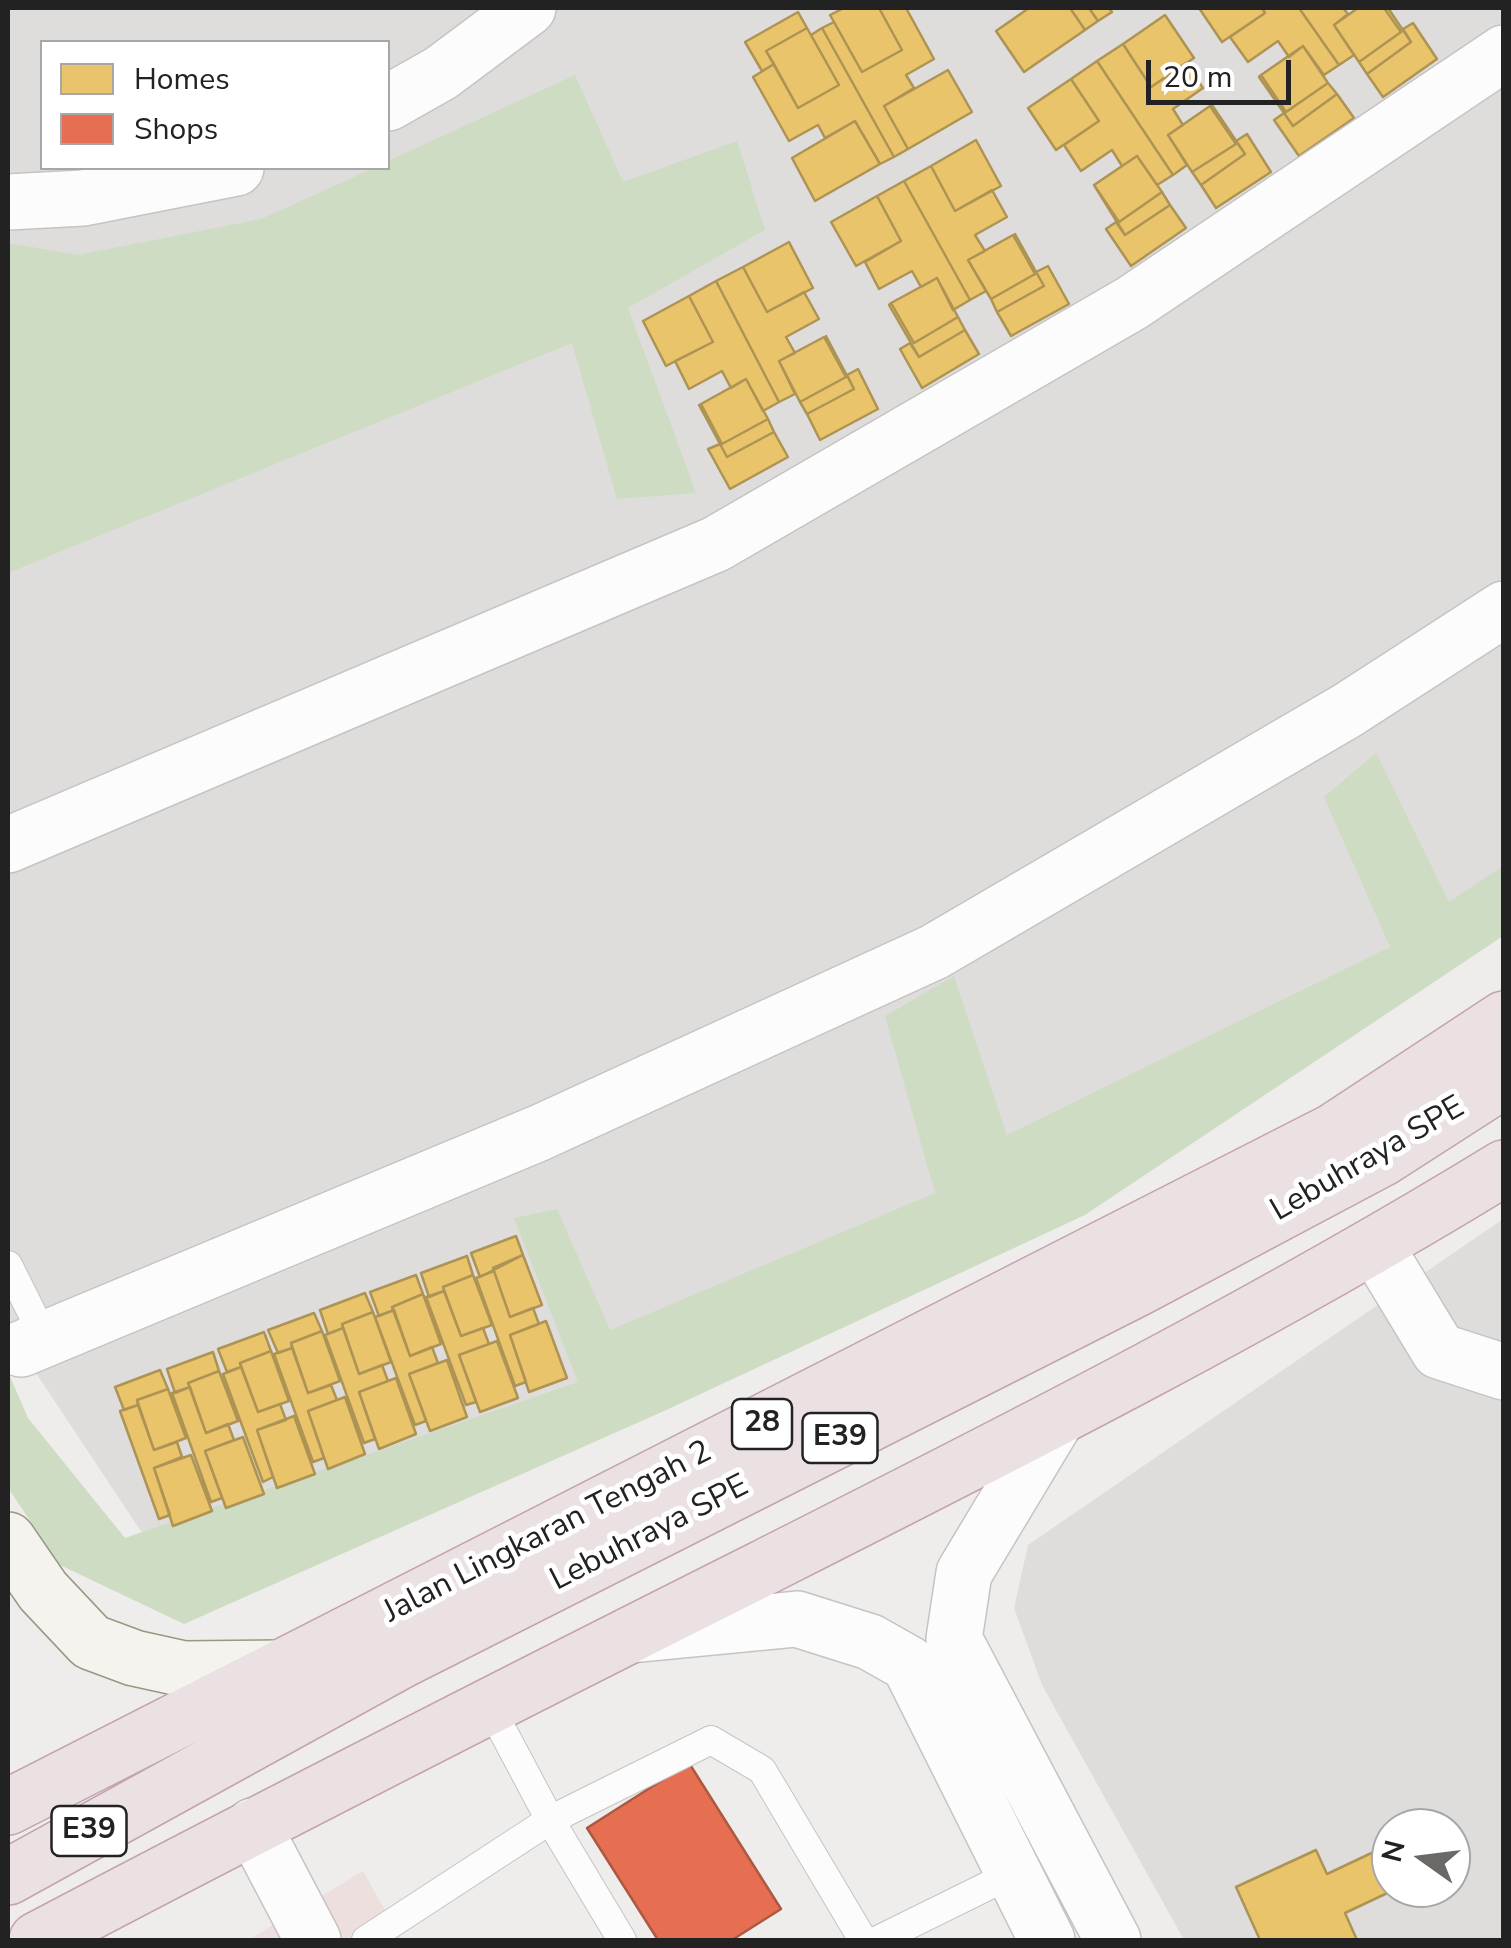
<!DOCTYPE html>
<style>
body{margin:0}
#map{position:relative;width:1511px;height:1948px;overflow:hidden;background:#efedeb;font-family:"Nunito Sans",sans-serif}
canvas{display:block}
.frame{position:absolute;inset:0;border:10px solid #222;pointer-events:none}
.legend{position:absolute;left:40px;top:40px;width:350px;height:130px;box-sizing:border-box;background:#fff;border:2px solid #a7a7a7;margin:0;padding:12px 18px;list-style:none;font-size:30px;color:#222}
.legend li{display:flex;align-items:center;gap:20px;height:50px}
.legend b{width:50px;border:2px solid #a7a7a7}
.north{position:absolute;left:1371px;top:1808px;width:100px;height:100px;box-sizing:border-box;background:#fff;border:2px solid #a7a7a7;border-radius:50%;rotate:284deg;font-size:28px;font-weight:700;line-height:40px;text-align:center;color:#222}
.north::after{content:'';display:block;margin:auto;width:35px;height:45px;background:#6a6968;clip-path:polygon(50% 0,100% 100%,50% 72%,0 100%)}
.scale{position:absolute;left:1146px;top:60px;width:145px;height:45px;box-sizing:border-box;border:5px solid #222;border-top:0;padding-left:12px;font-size:30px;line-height:35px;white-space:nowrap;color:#222;-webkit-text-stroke:8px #fff;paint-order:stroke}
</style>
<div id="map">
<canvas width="1511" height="1948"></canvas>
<div class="frame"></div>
<ul class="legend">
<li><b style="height:28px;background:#e9c46a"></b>Homes</li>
<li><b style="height:28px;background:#e76f51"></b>Shops</li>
</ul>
<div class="north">N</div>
<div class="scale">20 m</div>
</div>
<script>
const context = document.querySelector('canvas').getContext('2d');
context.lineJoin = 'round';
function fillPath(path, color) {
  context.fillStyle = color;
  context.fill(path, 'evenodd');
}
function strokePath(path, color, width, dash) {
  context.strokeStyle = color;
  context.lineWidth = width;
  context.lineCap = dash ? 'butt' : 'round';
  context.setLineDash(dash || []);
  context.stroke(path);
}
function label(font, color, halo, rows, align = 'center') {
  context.font = font + ' "Nunito Sans",sans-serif';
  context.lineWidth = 10;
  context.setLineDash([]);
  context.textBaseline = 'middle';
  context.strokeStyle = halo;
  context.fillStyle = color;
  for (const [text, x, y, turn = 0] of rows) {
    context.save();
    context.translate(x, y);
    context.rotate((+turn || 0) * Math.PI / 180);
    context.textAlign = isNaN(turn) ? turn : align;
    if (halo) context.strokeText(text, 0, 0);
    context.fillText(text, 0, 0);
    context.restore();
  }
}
fillPath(new Path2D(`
 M 8,8 L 1503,8 L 1503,882 L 1025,1210 L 186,1599 L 8,1331 ZM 42,42 L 388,42 L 388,168 L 42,168 Z
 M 1503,1219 L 1503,1940 L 1184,1940 L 1042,1685 L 1014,1608 L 1028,1545 ZM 1391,1828 L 1451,1828 L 1451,1888 L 1391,1888 Z`), '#dfdddc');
fillPath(new Path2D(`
 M 363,1871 L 402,1940 L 248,1940 Z`), '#ecdfde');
fillPath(new Path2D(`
 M 575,75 L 623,182 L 737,141 L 765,230 L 628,308 L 696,493 L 617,499 L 572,343 L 8,573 L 8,243 L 78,255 L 261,219 L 374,168 L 388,168 L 388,161 Z
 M 1376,753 L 1449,902 L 1503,866 L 1503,936 L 1085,1215 L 664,1411 L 184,1624 L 60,1565 L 8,1488 L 8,1372 L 28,1418 L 125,1538 L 578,1382 L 514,1218 L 557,1209 L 610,1330 L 935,1193 L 885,1016 L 954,976 L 1007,1135 L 1390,947 L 1324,797 Z`), '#cddcc2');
const homes = new Path2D(`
 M 844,8 L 879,8 L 902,50 L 862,72 L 830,15 Z
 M 879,8 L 906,8 L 934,59 L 906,75 L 914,88 L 884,106 L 908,149 L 894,157 L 822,28 L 834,22 L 862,72 L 902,50 Z
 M 1029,8 L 1070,8 L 1085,30 L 1024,72 L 996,31 Z
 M 1070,8 L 1089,8 L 1098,21 L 1085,30 Z
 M 1089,8 L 1109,8 L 1112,12 L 1098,21 Z
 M 1199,8 L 1262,8 L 1265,13 L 1222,42 Z
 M 1262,8 L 1299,8 L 1339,65 L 1324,75 L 1303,46 L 1289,57 L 1278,41 L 1248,62 L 1230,37 L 1265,13 Z
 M 1299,8 L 1343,8 L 1348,14 L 1334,25 L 1354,55 L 1339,65 Z
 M 1358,8 L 1384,8 L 1401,32 L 1359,62 L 1334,25 Z
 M 1384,8 L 1388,8 L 1411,42 L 1367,74 L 1359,62 L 1401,32 Z
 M 798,12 L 807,28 L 766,51 L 774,64 L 762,71 L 745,42 Z
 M 1165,15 L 1194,58 L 1151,87 L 1123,44 Z
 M 1413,23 L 1437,59 L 1383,97 L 1367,74 L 1411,42 L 1403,29 Z
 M 807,28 L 839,85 L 798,108 L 766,51 Z
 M 822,28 L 894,157 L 880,164 L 855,121 L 825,138 L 818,125 L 789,141 L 753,77 L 774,64 L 798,108 L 839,85 L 811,35 Z
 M 1123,44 L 1151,87 L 1186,63 L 1203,88 L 1173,109 L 1183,125 L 1168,135 L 1187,165 L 1173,175 L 1097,61 Z
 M 1303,46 L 1328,83 L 1286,112 L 1261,75 Z
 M 1097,61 L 1173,175 L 1157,185 L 1137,156 L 1122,166 L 1112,150 L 1081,171 L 1064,145 L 1099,121 L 1071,79 Z
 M 948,70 L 972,112 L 908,149 L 884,106 Z
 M 1261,75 L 1286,112 L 1328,83 L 1337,94 L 1293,126 L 1259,77 Z
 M 1071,79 L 1099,121 L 1056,150 L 1028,108 Z
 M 1337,94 L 1354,118 L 1299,156 L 1274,120 L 1284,113 L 1293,126 Z
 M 1212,105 L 1245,154 L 1201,185 L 1192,172 L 1236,144 Z
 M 1210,106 L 1236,144 L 1192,172 L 1168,135 Z
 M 855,121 L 880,164 L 815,201 L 792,158 Z
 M 1247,134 L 1271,172 L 1216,208 L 1201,185 L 1245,154 L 1236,141 Z
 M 976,140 L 1001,186 L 955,211 L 931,166 Z
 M 1137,156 L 1162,192 L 1119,222 L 1094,185 Z
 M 931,166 L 955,211 L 992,190 L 1007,217 L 975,235 L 985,251 L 968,260 L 986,291 L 970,300 L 904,181 Z
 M 904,181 L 970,300 L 953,310 L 937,278 L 921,287 L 912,271 L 879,289 L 865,262 L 901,241 L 877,196 Z
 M 1094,185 L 1119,222 L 1162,192 L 1170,205 L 1125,235 Z
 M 877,196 L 901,241 L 856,266 L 831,222 Z
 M 1170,205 L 1186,228 L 1131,266 L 1106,229 L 1116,222 L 1125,235 Z
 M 1015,234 L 1044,286 L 997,312 L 991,299 L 1035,274 Z
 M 1013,235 L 1035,274 L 991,299 L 968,260 Z
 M 789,242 L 813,288 L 767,312 L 743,267 Z
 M 1048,266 L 1069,304 L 1011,336 L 997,312 L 1044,286 L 1036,272 Z
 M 743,267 L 767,312 L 804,292 L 819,319 L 786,337 L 795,353 L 779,361 L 795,394 L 779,402 L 716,281 Z
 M 937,278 L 958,317 L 914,343 L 891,303 Z
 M 716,281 L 779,402 L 763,411 L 746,379 L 731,388 L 722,371 L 689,389 L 675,361 L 713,342 L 689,296 Z
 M 689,296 L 713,342 L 666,366 L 643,321 Z
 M 891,303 L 914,343 L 958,317 L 965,330 L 919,357 L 889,305 Z
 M 965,330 L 979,354 L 922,388 L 900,349 L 910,343 L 919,357 Z
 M 826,336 L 854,389 L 807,414 L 800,402 L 846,377 Z
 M 824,337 L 846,377 L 800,402 L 779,361 Z
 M 858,369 L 878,409 L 820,440 L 807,414 L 854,389 L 847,375 Z
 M 746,379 L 768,419 L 722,444 L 701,404 Z
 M 701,404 L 722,444 L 768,419 L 774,432 L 727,457 L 699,405 Z
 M 774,432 L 788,457 L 730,489 L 708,449 L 720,444 L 727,457 Z
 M 516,1236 L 523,1255 L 480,1277 L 471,1253 Z
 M 523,1255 L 542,1305 L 510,1317 L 493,1268 Z
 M 467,1256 L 473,1275 L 443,1287 L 444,1291 L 429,1297 L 421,1273 Z
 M 494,1271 L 510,1317 L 533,1308 L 539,1324 L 510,1335 L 526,1382 L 515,1386 L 476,1278 Z
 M 416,1275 L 423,1294 L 392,1307 L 394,1310 L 379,1316 L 370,1292 Z
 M 473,1275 L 492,1325 L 461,1336 L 443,1287 Z
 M 444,1291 L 461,1336 L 483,1328 L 489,1344 L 459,1355 L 476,1402 L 466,1405 L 426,1297 Z
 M 365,1293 L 373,1312 L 342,1324 L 343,1328 L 328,1334 L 320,1310 Z
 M 423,1294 L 441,1344 L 410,1356 L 392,1307 Z
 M 394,1310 L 410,1356 L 432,1347 L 438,1363 L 409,1374 L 426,1421 L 415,1425 L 375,1317 Z
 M 373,1312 L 391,1362 L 359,1374 L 342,1324 Z
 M 314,1313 L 322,1331 L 291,1343 L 292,1348 L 278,1353 L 268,1330 Z
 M 546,1321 L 567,1378 L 529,1392 L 510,1335 Z
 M 343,1328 L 359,1374 L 382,1365 L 388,1381 L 359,1392 L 375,1439 L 364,1443 L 325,1335 Z
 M 322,1331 L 340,1381 L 308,1393 L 291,1343 Z
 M 264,1332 L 271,1351 L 240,1363 L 241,1367 L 227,1372 L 218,1349 Z
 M 497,1341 L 518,1398 L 480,1412 L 459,1355 Z
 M 292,1348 L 308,1393 L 331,1385 L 337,1400 L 308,1411 L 324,1458 L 313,1462 L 274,1354 Z
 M 271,1351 L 289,1401 L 258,1412 L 240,1363 Z
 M 213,1352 L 219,1371 L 188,1383 L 190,1387 L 175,1393 L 167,1369 Z
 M 447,1360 L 467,1417 L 430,1431 L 409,1374 Z
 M 241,1367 L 258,1412 L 280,1404 L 286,1420 L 257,1430 L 273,1477 L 263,1482 L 223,1374 Z
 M 160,1370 L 168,1389 L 137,1400 L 138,1405 L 124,1410 L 115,1387 Z
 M 219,1371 L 238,1421 L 206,1433 L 188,1383 Z
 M 396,1378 L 416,1434 L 379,1449 L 359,1392 Z
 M 190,1387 L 206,1433 L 228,1424 L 234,1440 L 205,1451 L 222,1498 L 211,1502 L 172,1393 Z
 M 168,1389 L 186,1438 L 154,1450 L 137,1400 Z
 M 345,1397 L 365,1454 L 328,1469 L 308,1411 Z
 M 138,1405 L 154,1450 L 177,1442 L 182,1457 L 154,1468 L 170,1515 L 159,1519 L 120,1411 Z
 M 294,1416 L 315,1474 L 277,1488 L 257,1430 Z
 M 243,1437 L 264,1494 L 226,1508 L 205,1451 Z
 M 191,1455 L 212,1511 L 173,1526 L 154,1468 Z
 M 1380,1849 L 1391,1873 L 1391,1888 L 1398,1888 L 1345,1913 L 1357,1940 L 1260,1940 L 1236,1887 L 1316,1850 L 1327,1874 Z`);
fillPath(homes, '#e9c46a');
strokePath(homes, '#ad9354', 2.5);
const shops = new Path2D(`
 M 689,1763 L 781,1909 L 732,1940 L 658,1940 L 587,1828 Z`);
fillPath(shops, '#e76f51');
strokePath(shops, '#ac5843', 2.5);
const lane = new Path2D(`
 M 8,1265 L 45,1339
 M 490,1707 L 550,1820 L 622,1940
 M 366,1940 L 550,1820 L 711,1740 L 762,1770 L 863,1940
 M 878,1940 L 1022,1869`);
const street = new Path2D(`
 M 388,103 L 441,73 L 528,8
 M 8,202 L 83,198 L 236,168
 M 8,845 L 716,544 L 1132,303 L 1504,53
 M 1376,1247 L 1439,1351 L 1504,1372
 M 21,1349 L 539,1133 L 934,952 L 1348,710 L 1504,609
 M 1056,1420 L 964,1573 L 954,1639 L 1113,1940
 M 631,1635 L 797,1619 L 870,1642 L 909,1664 L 1047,1940
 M 253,1826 L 313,1940`);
const secondary = new Path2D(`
 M 8,1540 L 43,1591 L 91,1642 L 134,1658 L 184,1669 L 285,1668`);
const highway = new Path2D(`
 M 8,1807 L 1334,1131 L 1504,1019
 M 8,1877 L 402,1660 L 1138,1288 L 1381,1159 L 1504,1080
 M 37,1940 C 278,1813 520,1690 763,1568 C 1014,1441 1264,1315 1504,1168`);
strokePath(lane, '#c5c4c3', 30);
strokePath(street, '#c5c4c3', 58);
strokePath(secondary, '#989883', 58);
strokePath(highway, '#c2a3ae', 58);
strokePath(lane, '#fdfcfc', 28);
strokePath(street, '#fdfcfc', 55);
strokePath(secondary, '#f4f3ed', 55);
strokePath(highway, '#ebe1e3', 55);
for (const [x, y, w] of [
 [762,1424,60],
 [840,1438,75],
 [89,1831,75]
]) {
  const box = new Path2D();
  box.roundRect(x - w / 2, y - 25, w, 50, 8);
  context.fillStyle = '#fff';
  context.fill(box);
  strokePath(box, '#222', 2.5);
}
label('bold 30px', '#222', null, [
 ["28",762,1424],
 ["E39",840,1438],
 ["E39",89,1831]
]);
label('32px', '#222', '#fff', [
 ["Lebuhraya SPE",1368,1160,-30],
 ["Jalan Lingkaran Tengah 2",548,1533,-27],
 ["Lebuhraya SPE",650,1534,-27]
]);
</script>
